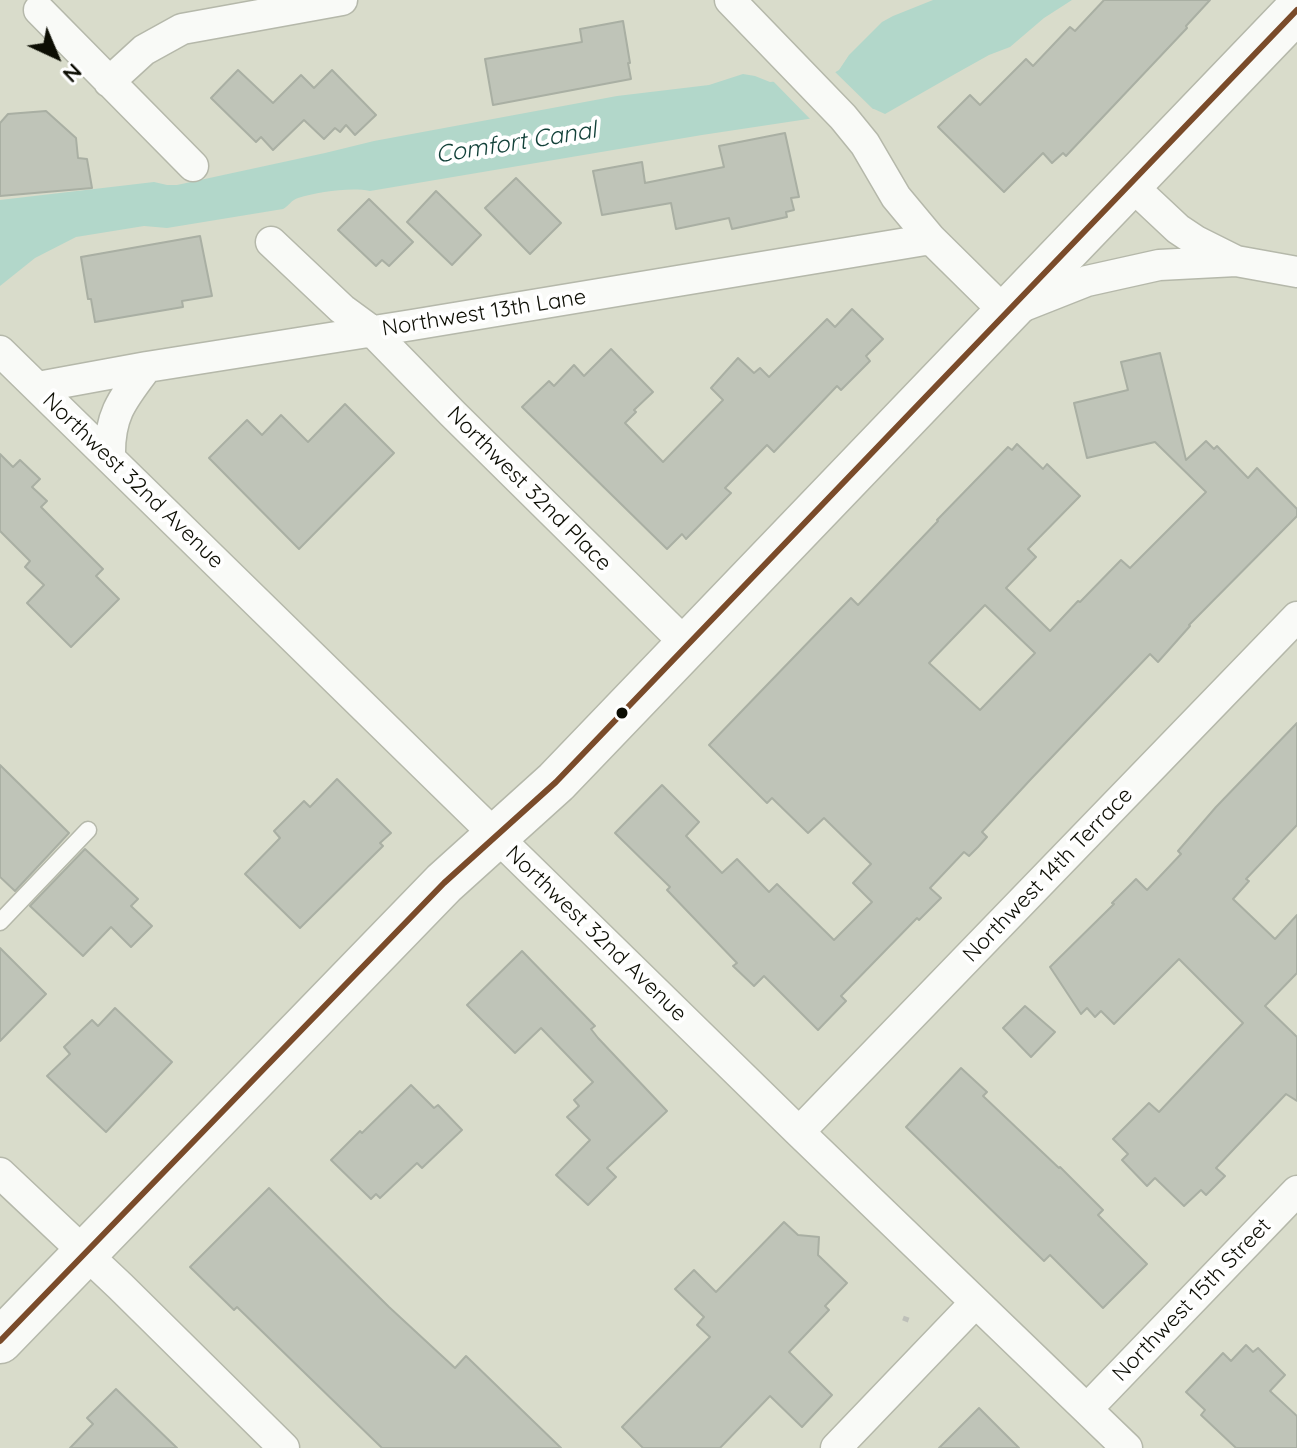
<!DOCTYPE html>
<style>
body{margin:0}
#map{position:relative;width:1297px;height:1448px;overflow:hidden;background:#d9dccb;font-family:Quicksand,sans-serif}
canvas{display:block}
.north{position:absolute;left:16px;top:16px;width:80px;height:80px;-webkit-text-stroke:6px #fff;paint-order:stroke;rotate:136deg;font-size:22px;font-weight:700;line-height:32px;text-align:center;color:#0d0e04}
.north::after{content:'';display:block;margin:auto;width:28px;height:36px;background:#0d0e04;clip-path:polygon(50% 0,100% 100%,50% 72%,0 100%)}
</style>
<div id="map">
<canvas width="1297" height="1448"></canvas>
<div class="north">N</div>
</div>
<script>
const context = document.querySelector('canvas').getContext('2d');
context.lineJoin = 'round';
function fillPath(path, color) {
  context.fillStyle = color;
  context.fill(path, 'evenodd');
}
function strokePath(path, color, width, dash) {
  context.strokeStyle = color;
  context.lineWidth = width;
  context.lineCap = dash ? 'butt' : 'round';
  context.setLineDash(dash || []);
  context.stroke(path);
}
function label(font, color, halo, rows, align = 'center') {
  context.font = font + ' Quicksand,sans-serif';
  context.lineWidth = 8;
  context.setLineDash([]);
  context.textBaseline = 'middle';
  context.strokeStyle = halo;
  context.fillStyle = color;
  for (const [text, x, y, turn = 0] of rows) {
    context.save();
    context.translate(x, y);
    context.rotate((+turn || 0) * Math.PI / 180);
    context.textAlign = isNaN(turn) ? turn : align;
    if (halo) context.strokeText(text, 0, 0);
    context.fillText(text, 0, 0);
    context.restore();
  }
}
fillPath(new Path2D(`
 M 933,0 L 1072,0 L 1044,18 L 1010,47 L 989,55 L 955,74 L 885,114 L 874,109 L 702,135 L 370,191 C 350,187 318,192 298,198 C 291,200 289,206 283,209 L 167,228 L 144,226 L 76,237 L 35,258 L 0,286 L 0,200 L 154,182 L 167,185 L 177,185 L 325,153 L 374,141 L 617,96 L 709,85 L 743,74 L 755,76 L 770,82 L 827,77 L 839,70 L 849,55 L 882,22 L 893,16 Z`), '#b2d7ca');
fillPath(new Path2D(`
 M 832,69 L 875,111 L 813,122 L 772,80 L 826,73 Z`), '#d9dccb');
const building = new Path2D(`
 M 1104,0 L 1210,0 L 1186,26 L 1187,28 L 1066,156 L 1063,153 L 1052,163 L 1043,153 L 1004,192 L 938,127 L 970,95 L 980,105 L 1026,59 L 1033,66 L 1070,27 L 1075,31 Z
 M 623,21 L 630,63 L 628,63 L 631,79 L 493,105 L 485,59 L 582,42 L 580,29 Z
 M 238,70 L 273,103 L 301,75 L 314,88 L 332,70 L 376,115 L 355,135 L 346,125 L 340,132 L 335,128 L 324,139 L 304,120 L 273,150 L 261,137 L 256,142 L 211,98 Z
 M 46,111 L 76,138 L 78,158 L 87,159 L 92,188 L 0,196 L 0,123 L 8,114 Z
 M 785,133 L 799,197 L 791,198 L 794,210 L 786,212 L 787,217 L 732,229 L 729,218 L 676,229 L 671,203 L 602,215 L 593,171 L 642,162 L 645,183 L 724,167 L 719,146 Z
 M 516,178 L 561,223 L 530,254 L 485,208 Z
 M 436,191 L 481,235 L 452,265 L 407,222 Z
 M 369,199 L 413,242 L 389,266 L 382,260 L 376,266 L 338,230 Z
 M 200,236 L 212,296 L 182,301 L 183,307 L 95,322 L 91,299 L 88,299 L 81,257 Z
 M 852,309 L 883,339 L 866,356 L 870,361 L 841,390 L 837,386 L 774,452 L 767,445 L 725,488 L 731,493 L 686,539 L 682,534 L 667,549 L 522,407 L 549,381 L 554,386 L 574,365 L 584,376 L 611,349 L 653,392 L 634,410 L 636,412 L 625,423 L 663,462 L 723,400 L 711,388 L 738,358 L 754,373 L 760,368 L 769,377 L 827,319 L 835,327 Z
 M 1160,353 L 1186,460 L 1206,441 L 1214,449 L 1217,446 L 1248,478 L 1257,468 L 1297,509 L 1297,516 L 1189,625 L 1190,626 L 1158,662 L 1150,654 L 1031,779 L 982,832 L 987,837 L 978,847 L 969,856 L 964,852 L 930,888 L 941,898 L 919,920 L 917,918 L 841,996 L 846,1001 L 818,1030 L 764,976 L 754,986 L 733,966 L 737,963 L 667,890 L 670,887 L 615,833 L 662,785 L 699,822 L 686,836 L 722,873 L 737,859 L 769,892 L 777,884 L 834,940 L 872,902 L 853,883 L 871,864 L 824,818 L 808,833 L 772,798 L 767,803 L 709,745 L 851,598 L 858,605 L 938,521 L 937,520 L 1008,447 L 1012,450 L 1017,444 L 1043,469 L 1047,464 L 1080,496 L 1028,549 L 1036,557 L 1006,588 L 1050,631 L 1078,601 L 1080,602 L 1121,560 L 1130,568 L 1206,492 L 1155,442 L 1087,458 L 1074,403 L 1128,390 L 1121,362 ZM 985,605 L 1035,653 L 980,710 L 929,663 Z
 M 345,404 L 394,453 L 299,549 L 209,458 L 247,420 L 262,435 L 281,415 L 308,442 Z
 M 0,454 L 13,467 L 20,460 L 40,479 L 32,487 L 47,501 L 41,507 L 103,569 L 96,576 L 119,599 L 71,647 L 27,603 L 44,585 L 25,567 L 30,561 L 0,531 Z
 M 1297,723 L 1297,825 L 1246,879 L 1249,881 L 1233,899 L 1275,939 L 1297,915 L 1297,973 L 1265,1006 L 1297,1037 L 1297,1101 L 1286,1094 L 1216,1168 L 1225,1176 L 1206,1195 L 1201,1190 L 1184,1206 L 1155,1178 L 1147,1186 L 1122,1160 L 1128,1154 L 1113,1139 L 1149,1103 L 1159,1112 L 1243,1023 L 1179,959 L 1114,1024 L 1101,1011 L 1095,1017 L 1087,1008 L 1081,1014 L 1050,967 L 1114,904 L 1112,903 L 1136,879 L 1147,890 L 1181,854 L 1178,851 L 1216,807 Z
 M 0,765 L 69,833 L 15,891 L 0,877 Z
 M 337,779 L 391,833 L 380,843 L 383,846 L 300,928 L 245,874 L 280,838 L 274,831 L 304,801 L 310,807 Z
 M 85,849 L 138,899 L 131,906 L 152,926 L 131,947 L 111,927 L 83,956 L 30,906 Z
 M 0,948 L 46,994 L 0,1041 Z
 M 522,951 L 595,1026 L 591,1029 L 598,1038 L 667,1111 L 607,1168 L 616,1177 L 588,1205 L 556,1175 L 590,1140 L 567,1117 L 579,1106 L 574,1100 L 593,1082 L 541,1028 L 515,1053 L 467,1005 Z
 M 1025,1006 L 1055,1032 L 1031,1057 L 1003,1028 Z
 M 115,1008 L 172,1062 L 106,1132 L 47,1076 L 70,1054 L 64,1047 L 92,1020 L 98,1026 Z
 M 961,1068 L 987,1092 L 983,1096 L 1059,1168 L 1060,1167 L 1103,1210 L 1098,1215 L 1147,1264 L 1103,1308 L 1050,1255 L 1044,1261 L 906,1127 Z
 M 411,1085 L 434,1108 L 438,1105 L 462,1130 L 422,1168 L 417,1163 L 380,1198 L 376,1194 L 371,1199 L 331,1160 L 360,1131 L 362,1133 Z
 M 269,1188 L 389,1307 L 455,1368 L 466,1356 L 561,1448 L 382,1448 L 237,1307 L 234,1310 L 190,1267 Z
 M 784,1222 L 798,1235 L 819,1237 L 818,1255 L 847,1283 L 825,1306 L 829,1310 L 789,1352 L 832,1395 L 802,1427 L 770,1396 L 720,1448 L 643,1448 L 622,1427 L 710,1337 L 697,1325 L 704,1317 L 675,1289 L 694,1270 L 716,1292 Z
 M 1246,1345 L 1253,1352 L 1258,1348 L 1285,1375 L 1270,1391 L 1297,1416 L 1297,1448 L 1236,1448 L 1201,1415 L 1205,1410 L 1186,1392 L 1223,1353 L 1231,1361 Z
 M 116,1389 L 177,1448 L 70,1448 L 93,1424 L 87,1418 Z
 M 979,1408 L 1019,1448 L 939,1448 Z`);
fillPath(building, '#bfc4b8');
strokePath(building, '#a9afa3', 2);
const lane = new Path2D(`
 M 0,922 L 88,830`);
const street = new Path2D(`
 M 730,0 L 843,117 L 865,144 L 896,197 L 931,239 L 1006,313 L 1087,281 L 1159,265 L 1236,261
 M 39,10 L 193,166
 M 109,82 L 144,50 L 182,29 L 342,0
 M 1130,184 L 1178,229 L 1196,241 L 1236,261 L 1297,272
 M 271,242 L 342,309 L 372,331 L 453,414 L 687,645
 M 0,351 L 799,1132 L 1127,1448
 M 38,387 L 147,367 L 412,325 L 931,239
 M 110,457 C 109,415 122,400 147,367
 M 799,1132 L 1297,617
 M 0,1173 L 120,1286 L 284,1448
 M 1087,1409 L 1297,1191
 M 836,1448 L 975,1303`);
const secondary = new Path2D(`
 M 0,1341 L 444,883 L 556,782 L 1297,10`);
strokePath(lane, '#b5b8aa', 19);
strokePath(street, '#b5b8aa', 33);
strokePath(secondary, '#b5b8aa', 47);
strokePath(new Path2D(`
 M 903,1318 L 914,1322`), '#bec0b9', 5, [6, 6]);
strokePath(lane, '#f9faf7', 16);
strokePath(street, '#f9faf7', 30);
strokePath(secondary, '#f9faf7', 44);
strokePath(new Path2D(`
 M 0,1341 L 444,883 L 556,782 L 1297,10`), '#7a4b2a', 6);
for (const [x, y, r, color] of [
 [622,713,7,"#0d0e04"]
]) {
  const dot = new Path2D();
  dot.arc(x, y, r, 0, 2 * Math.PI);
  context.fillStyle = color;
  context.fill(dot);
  strokePath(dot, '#fff', 3);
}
label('22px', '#0d0e04', '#fff', [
 ["Northwest 13th Lane",484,313,-9],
 ["Northwest 32nd Avenue",133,481,44],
 ["Northwest 32nd Place",529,489,45],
 ["Northwest 14th Terrace",1048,875,-46],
 ["Northwest 32nd Avenue",596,934,44],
 ["Northwest 15th Street",1192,1300,-46]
]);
label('italic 24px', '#124139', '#fff', [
 ["Comfort Canal",516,143,-9]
]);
</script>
